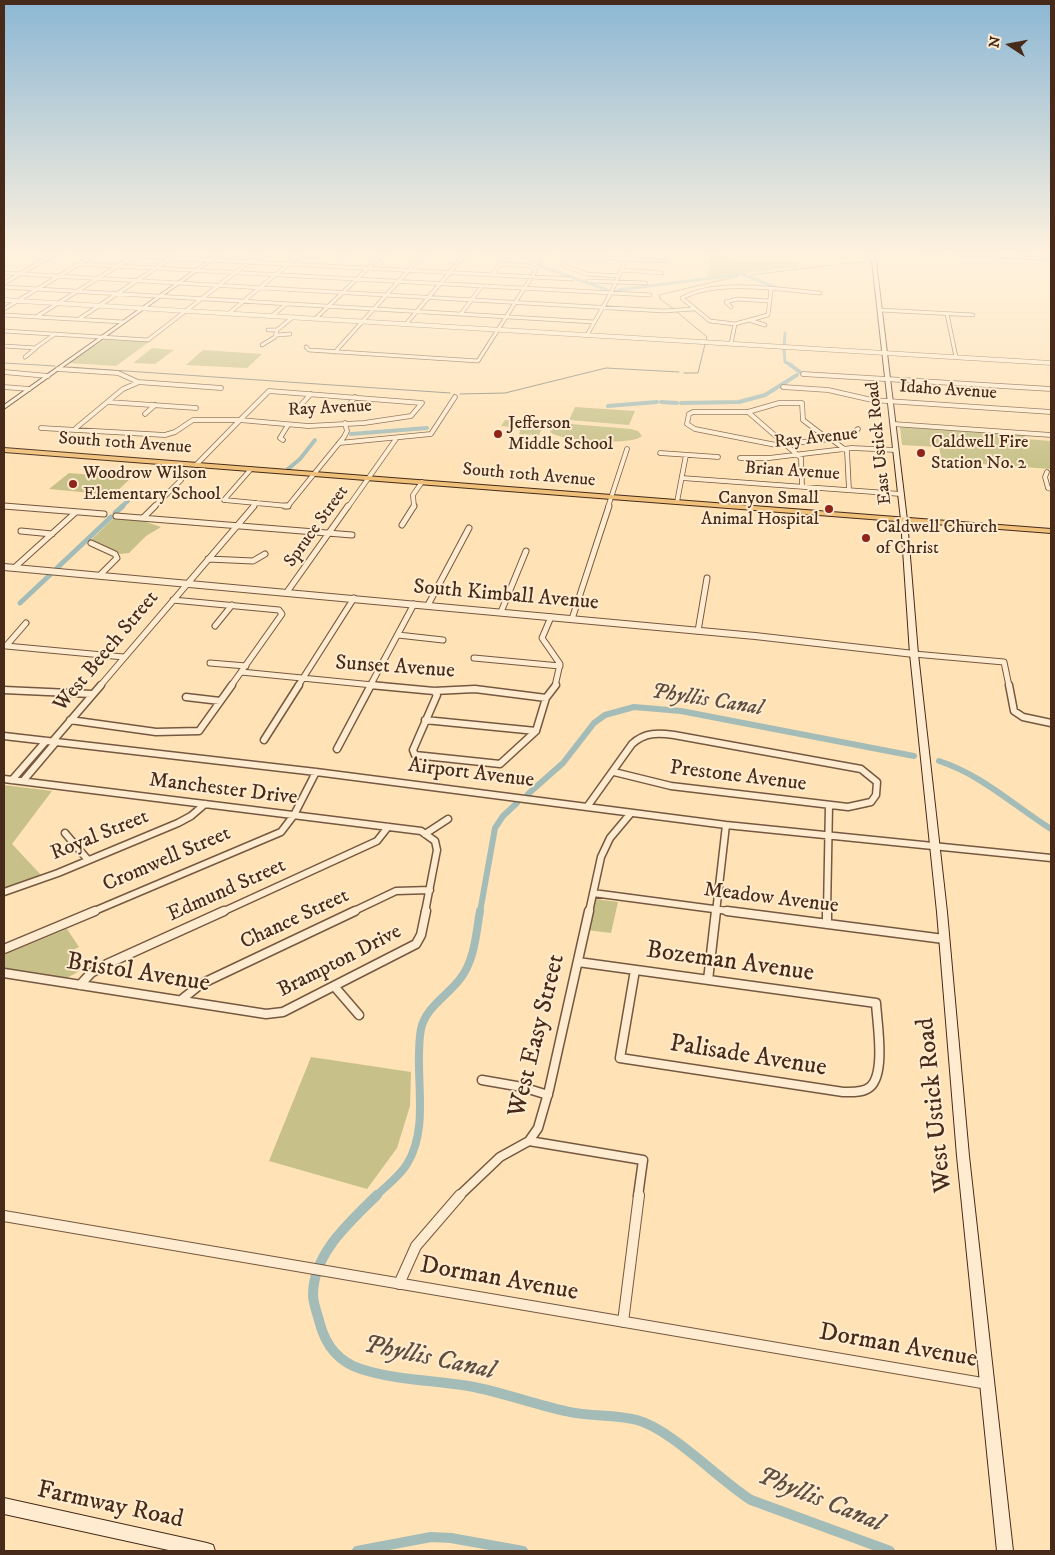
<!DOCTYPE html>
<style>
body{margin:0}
#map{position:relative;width:1055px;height:1555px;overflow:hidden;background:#ffe2b6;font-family:"IM FELL DW Pica",serif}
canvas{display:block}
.frame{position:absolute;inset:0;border:5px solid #472a19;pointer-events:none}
.north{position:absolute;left:985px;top:20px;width:50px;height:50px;-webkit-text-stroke:4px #ffecd0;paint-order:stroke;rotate:281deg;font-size:14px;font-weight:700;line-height:20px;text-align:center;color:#472a19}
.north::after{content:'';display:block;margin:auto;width:18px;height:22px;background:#472a19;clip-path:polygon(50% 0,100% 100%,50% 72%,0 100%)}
</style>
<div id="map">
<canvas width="1055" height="1555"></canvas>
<div class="frame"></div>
<div class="north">N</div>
</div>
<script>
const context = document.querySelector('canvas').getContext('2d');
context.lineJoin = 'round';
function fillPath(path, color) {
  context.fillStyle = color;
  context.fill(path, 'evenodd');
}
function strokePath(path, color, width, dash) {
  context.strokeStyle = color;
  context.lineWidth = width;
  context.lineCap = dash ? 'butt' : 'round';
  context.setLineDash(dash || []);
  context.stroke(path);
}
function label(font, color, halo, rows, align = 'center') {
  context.font = font + ' "IM FELL DW Pica",serif';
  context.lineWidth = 4;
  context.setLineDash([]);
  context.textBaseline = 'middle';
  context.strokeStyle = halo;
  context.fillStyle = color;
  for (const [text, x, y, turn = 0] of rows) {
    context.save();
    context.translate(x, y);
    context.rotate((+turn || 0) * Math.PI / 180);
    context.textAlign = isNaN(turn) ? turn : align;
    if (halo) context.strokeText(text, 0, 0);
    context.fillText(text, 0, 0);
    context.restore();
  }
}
fillPath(new Path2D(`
 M 711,255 L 733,261 L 799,261 L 798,267 L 707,277 Z
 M 103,340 L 104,339 L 149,342 L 116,366 L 69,363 Z
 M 152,348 L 174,350 L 155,364 L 133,363 Z
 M 203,350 L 262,354 L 247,368 L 186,365 Z
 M 575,407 L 635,411 L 629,425 L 569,420 Z
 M 505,420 L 545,422 L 539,435 L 519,434 L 521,428 L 501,426 Z
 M 571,424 L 631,429 L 638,431 L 642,436 C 633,446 560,441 550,432 L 554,426 Z
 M 902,426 L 1024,435 L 1026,439 L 1051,441 L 1051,469 L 942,461 L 939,447 L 902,445 L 900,427 Z
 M 69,473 L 131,478 L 113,495 L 49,489 Z
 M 114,518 L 143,521 L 161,527 L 146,536 L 129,553 L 120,554 L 91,540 Z
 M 4,785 L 52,791 L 12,844 L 42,876 L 4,888 Z
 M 595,899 L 618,902 L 611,933 L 587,930 Z
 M 67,929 L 79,947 L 70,951 L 83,969 L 65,979 L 4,970 L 4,956 L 6,954 Z
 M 311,1057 L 411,1072 L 410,1106 L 397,1148 L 367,1189 L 269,1161 Z`), '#c7c189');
strokePath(new Path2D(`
 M 973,252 L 1051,254
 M 841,264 L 865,262
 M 751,275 L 832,265
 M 674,309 L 660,299 L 659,295 L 738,276
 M 677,312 L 707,337 L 706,341
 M 4,363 L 55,366
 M 67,367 L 450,393
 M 684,373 L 698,373 L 705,344
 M 460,394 L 505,393 L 606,368 L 679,372`), '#7e8278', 1);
strokePath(new Path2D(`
 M 545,252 L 538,265 L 607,290
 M 618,290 L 742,274 L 782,290
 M 784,346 L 785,333
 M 784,348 L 785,362 L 792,365`), '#a3bcb7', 3);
strokePath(new Path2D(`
 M 789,364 L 800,372
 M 661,402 L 677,403
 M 681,403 L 739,402 L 765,395 L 797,375
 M 608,406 L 657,402
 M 351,434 L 427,428
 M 288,469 L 300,459 L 315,440
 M 121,507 L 129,500`), '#a3bcb7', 4);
strokePath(new Path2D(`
 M 115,513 L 123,506
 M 57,568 L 111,517
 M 20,603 L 52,573`), '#a3bcb7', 5);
strokePath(new Path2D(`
 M 939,761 C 982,775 1013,805 1051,829
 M 528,794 L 563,763 L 594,723 L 605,715 L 634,707 L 681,711 L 914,756
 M 480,912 L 495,828 L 503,816 L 517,803`), '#a3bcb7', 6);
strokePath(new Path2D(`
 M 376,1196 C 386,1186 400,1176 407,1164 C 431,1125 413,1072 421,1029 C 425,1008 448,995 460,979 C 475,960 476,933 480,911`), '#a3bcb7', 8);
strokePath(new Path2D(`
 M 377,1195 C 350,1222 313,1253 313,1295 C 313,1304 318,1315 320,1324 C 326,1346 339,1362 361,1369 C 398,1381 436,1380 474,1387 C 504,1393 534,1404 565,1411 C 588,1417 614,1414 637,1420 C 671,1429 718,1479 751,1500 L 890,1551
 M 357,1551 L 431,1537 L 451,1538 L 523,1551`), '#a3bcb7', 10);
const minorFar5 = new Path2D(`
 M 483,252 L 537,254
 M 570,252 L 563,263 L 565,266 L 587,274 L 618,276
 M 77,253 L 572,279
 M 568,256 L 666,261
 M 339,257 L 345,252
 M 79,264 L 650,295
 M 621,270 L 662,273
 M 4,273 L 664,311 L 693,309
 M 492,275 L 508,253
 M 588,281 L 646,283
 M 4,283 L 55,254
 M 4,287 L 594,322
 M 731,307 L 726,302 L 737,299 L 770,301
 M 4,309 L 94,255
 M 880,310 L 973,315
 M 228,314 L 303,252
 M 461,314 L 482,286
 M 947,314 L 956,357
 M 4,315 L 123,322
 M 272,316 L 286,304
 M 36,317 L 140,252
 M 79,319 L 171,258
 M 315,319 L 385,252
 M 752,321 L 765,325
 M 406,324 L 467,252
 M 735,324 L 710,321 L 682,298 C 717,278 781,290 820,293
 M 268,330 L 277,330
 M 4,331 L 148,340 L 262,252
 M 277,335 L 290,334
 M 587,335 L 611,293 L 629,252
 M 731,344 L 735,324 L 768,315 L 771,290
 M 262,345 L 275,337 L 277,330 L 293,317
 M 4,346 L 36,348
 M 306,347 L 309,350 L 478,361 L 536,270 L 530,266 L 501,264
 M 35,348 L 55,334
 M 335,352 L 425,252
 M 25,357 L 36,348`);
const minorFar4 = new Path2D(`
 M 58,369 L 118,373 L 138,382 L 221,388
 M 4,372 L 48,376
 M 803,374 L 1051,389
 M 4,387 L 29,389
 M 783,387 L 828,390 L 872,400 L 1051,412
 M 269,391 L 422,403 L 411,416 L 364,423 L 308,426 L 240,420 Z
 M 108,402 L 196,408
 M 348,406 L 355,397
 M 298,408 L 311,394
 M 748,412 L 801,458 L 802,486
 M 145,414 L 155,405
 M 893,424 L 1051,435
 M 41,428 L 165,435 L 175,432 L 193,420 L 240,420
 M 76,428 L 123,389 L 137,383
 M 828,439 L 803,420 L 802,403 L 779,403 L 748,412 L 693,412 L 689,414 L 687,424 L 695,429 L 776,445 L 848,437 L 858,429
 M 831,439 L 847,451 L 849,490
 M 283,440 L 280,438 L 288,425
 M 339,443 L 431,434 L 455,397
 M 660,453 L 718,457
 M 740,458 L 769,458 L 852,448 L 896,450
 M 196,465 L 240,420
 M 1047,472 L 1045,477 L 1048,488 L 1051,489
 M 682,478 L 901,494
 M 224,500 L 288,506 L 344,437 L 347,431 L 345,423
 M 224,500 L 251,469
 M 677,502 L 686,455
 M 4,506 L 16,507
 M 154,507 L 181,480
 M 253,507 L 256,503
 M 348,507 L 396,439
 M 414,507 L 413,495 L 422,482
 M 608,507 L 627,449`);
const minorFar3 = new Path2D(`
 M 4,506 L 104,514
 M 285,506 L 288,506
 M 116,516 L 352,535
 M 143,518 L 155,506
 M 402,525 L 414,506
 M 21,531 L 52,534
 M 91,543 L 115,554 L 117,558 L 100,575
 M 208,559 L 253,561 L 265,554
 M 14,568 L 76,512
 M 287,592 L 348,506
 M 173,600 L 279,610 L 282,614 L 231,686
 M 428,605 L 469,528
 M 501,612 L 526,551
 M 551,617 L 542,638 L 560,664 L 555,686
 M 572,619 L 609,506
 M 26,623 L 6,646 L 124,657
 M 215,626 L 232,605
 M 698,631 L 707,578
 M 398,635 L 443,640
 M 914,654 L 1004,662 L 1009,686
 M 474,658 L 560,666
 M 210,663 L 246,666
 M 241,672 L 383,686
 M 100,686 L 254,506
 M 298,686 L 354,598
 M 370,686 L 414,604`);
const minorFar2 = new Path2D(`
 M 370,685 L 434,691 L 475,689 L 546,698
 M 1009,685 L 1014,711 L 1023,717 L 1051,723
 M 4,690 L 92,694
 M 434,691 L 437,695 L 413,750 L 415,755 L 500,764 L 536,731 L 546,698 L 556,685
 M 186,697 L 220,701
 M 70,720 L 156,732 L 199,731 L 232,685
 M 425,720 L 536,731
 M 4,736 L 316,772 L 726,825 L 1051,858
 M 264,740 L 299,685
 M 52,742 L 101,685
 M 337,749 L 371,685
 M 4,779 L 421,831 L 435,841 L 437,850 L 425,912
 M 12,780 L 46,741
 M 23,781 L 56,742
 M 587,807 L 632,744 C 645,732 658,733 674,735 L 861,769 L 877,782 L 876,795 L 871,802 L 848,807 L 671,786 L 614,772
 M 65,833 L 88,860
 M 425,834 L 448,819
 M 4,892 L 58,873 L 178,823 L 191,816 L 205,804
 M 593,893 L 736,912
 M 92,912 L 281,832 L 294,815 L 316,772
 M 222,912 L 377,841 L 388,827
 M 352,912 L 396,891 L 430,890
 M 589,912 L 601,857 L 610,838 L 631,813
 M 716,912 L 726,825
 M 827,912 L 829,805`);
const minorFar1 = new Path2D(`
 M 727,911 L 944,939
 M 827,924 L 827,911
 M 4,949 L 95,911
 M 578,962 L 876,1003 C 877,1022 886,1074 870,1087 C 863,1093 851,1092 843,1092 L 620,1058 L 635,970
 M 4,973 L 266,1014 L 283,1012 L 416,944 L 421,935 L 426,911
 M 708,980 L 716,911
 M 80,985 L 91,973 L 107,964 L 224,911
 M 334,986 L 359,1015
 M 181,1000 L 201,984 L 355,911
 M 482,1080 L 522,1087 L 548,1095
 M 529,1141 L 643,1160 L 638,1196
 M 459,1196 L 500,1157 L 529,1141 L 538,1128 L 549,1090 L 589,911`);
const minor = new Path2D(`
 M 4,1216 L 988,1384
 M 399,1284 L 416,1246 L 460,1195
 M 623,1322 L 639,1195`);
const tertiaryFar1 = new Path2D(`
 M 4,300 L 1051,363`);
const tertiary = new Path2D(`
 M 4,567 L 755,636 L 914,654`);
const secondary = new Path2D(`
 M 220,252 L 224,252 L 4,409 L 4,405 Z
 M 867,252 L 871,252 L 876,261 L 907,520 L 918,654 L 947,912 L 969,1156 L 1013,1551 L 997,1551 L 957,1156 L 937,912 L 910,654 L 901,520 L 872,261 Z
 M 892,252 L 933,252 L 1051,258 L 1051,260 Z
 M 4,1498 L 207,1543 L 213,1545 L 215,1551 L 173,1551 L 4,1514 Z`);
const primary = new Path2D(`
 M 4,448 L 1051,529 L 1051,533 L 4,452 Z`);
strokePath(minorFar5, '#755840', 4.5);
strokePath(minorFar4, '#755840', 5.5);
strokePath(minorFar3, '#755840', 7);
strokePath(minorFar2, '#755840', 9);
strokePath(minorFar1, '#755840', 11);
strokePath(minor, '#755840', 12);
strokePath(tertiaryFar1, '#755840', 5);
strokePath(tertiary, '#755840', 8);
strokePath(secondary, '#472a19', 2);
strokePath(primary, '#472a19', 2);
strokePath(minorFar5, '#ffecd0', 3);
strokePath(minorFar4, '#ffecd0', 4);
strokePath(minorFar3, '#ffecd0', 5);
strokePath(minorFar2, '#ffecd0', 6);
strokePath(minorFar1, '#ffecd0', 8);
strokePath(minor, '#ffecd0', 10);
strokePath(tertiaryFar1, '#ffecd0', 4);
strokePath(tertiary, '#ffecd0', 6);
fillPath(secondary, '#ffecd0');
fillPath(primary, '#f0c17b');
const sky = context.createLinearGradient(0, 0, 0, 470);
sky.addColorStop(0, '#8cb7d4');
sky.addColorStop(0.54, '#fff2de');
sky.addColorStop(1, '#fff2de00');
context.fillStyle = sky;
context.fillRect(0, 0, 1055, 470);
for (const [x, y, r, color] of [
 [498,434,5,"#8f2418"],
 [921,453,5,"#8f2418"],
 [73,484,5,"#8f2418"],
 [829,509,5,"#8f2418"],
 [866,538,5,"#8f2418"]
]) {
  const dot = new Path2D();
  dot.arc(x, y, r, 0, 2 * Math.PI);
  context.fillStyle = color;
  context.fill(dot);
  strokePath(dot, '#ffecd0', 2);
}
label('18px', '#472a19', '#ffecd0', [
 ["Idaho Avenue",948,391,4],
 ["Ray Avenue",330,409,-3],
 ["Ray Avenue",816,439,-6],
 ["East Ustick Road",880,443,-96],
 ["South 10th Avenue",125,444,4],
 ["Brian Avenue",792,472,4],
 ["South 10th Avenue",529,476,5],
 ["Spruce Street",317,527,-54]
]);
label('18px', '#472a19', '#ffecd0', [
 ["Jefferson",508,424],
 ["Middle School",508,445],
 ["Caldwell Fire",931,443],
 ["Station No. 2",931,464],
 ["Woodrow Wilson",83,474],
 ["Elementary School",83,495],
 ["Canyon Small",819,499,"right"],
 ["Animal Hospital",819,520,"right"],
 ["Caldwell Church",876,528],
 ["of Christ",876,549]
], 'left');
label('21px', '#472a19', '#ffecd0', [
 ["South Kimball Avenue",506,596,5],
 ["West Beech Street",107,652,-50],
 ["Sunset Avenue",395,668,4],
 ["Airport Avenue",471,774,7],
 ["Prestone Avenue",738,777,7],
 ["Manchester Drive",223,790,7],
 ["Royal Street",100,836,-22],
 ["Cromwell Street",167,860,-23],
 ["Edmund Street",227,891,-24],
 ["Meadow Avenue",771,899,7],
 ["Chance Street",295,920,-25],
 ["Brampton Drive",340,962,-27]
]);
label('italic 22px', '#5e4e40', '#ffecd0', [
 ["Phyllis Canal",707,701,9]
]);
label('25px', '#472a19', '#ffecd0', [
 ["Bozeman Avenue",730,963,8],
 ["Bristol Avenue",138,974,9],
 ["West Easy Street",538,1036,-76],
 ["Palisade Avenue",748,1057,9],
 ["West Ustick Road",936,1105,-96],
 ["Dorman Avenue",499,1280,10],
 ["Dorman Avenue",898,1347,10],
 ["Farmway Road",110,1506,12]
]);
label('italic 26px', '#5e4e40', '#ffecd0', [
 ["Phyllis Canal",429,1359,12],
 ["Phyllis Canal",820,1501,22]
]);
</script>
